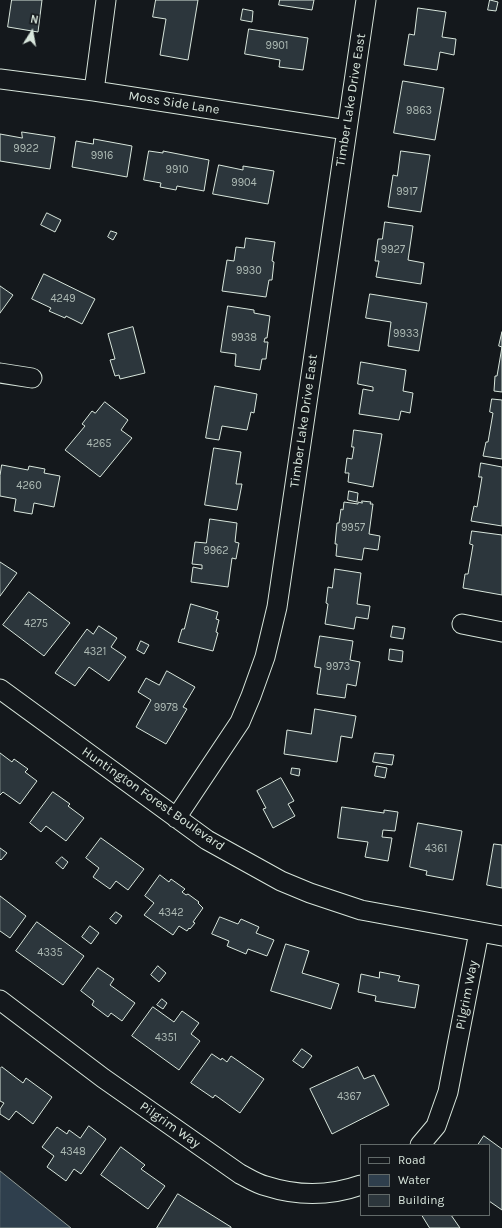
<!DOCTYPE html>
<style>
body{margin:0}
#map{position:relative;width:502px;height:1228px;overflow:hidden;background:#14181c;font-family:Karla,sans-serif}
canvas{display:block}
.legend{position:absolute;left:360px;top:1144px;width:130px;height:72px;box-sizing:border-box;background:#14181c;border:1px solid #626a69;margin:0;padding:5px 7px;list-style:none;font-size:12px;color:#d8e6dc}
.legend li{display:flex;align-items:center;gap:8px;height:20px}
.legend b{width:20px;border:1px solid #626a69}
.north{position:absolute;left:12px;top:12px;width:40px;height:40px;-webkit-text-stroke:3px #14181c;paint-order:stroke;rotate:11deg;font-size:11px;font-weight:700;line-height:16px;text-align:center;color:#d8e6dc}
.north::after{content:'';display:block;margin:auto;width:14px;height:18px;background:#d8e6dc;clip-path:polygon(50% 0,100% 100%,50% 72%,0 100%)}
</style>
<div id="map">
<canvas width="502" height="1228"></canvas>
<ul class="legend">
<li><b style="height:5px;background:#14181c"></b>Road</li>
<li><b style="height:11px;background:#2f3f4d"></b>Water</li>
<li><b style="height:11px;background:#2c363c"></b>Building</li>
</ul>
<div class="north">N</div>
</div>
<script>
const context = document.querySelector('canvas').getContext('2d');
context.lineJoin = 'round';
function fillPath(path, color) {
  context.fillStyle = color;
  context.fill(path, 'evenodd');
}
function strokePath(path, color, width, dash) {
  context.strokeStyle = color;
  context.lineWidth = width;
  context.lineCap = dash ? 'butt' : 'round';
  context.setLineDash(dash || []);
  context.stroke(path);
}
function label(font, color, halo, rows, align = 'center') {
  context.font = font + ' Karla,sans-serif';
  context.lineWidth = 3;
  context.setLineDash([]);
  context.textBaseline = 'middle';
  context.strokeStyle = halo;
  context.fillStyle = color;
  for (const [text, x, y, turn = 0] of rows) {
    context.save();
    context.translate(x, y);
    context.rotate((+turn || 0) * Math.PI / 180);
    context.textAlign = isNaN(turn) ? turn : align;
    if (halo) context.strokeText(text, 0, 0);
    context.fillText(text, 0, 0);
    context.restore();
  }
}
const water = new Path2D(`
 M 0,1171 L 71,1228 L 0,1228 Z`);
fillPath(water, '#2f3f4d');
strokePath(water, '#939e99', 1);
const building = new Path2D(`
 M 12,0 L 42,0 L 38,32 L 8,27 Z
 M 156,0 L 198,0 L 188,60 L 160,55 L 166,19 L 153,17 Z
 M 280,0 L 314,0 L 312,10 L 279,5 Z
 M 490,0 L 498,2 L 496,11 L 488,10 Z
 M 418,8 L 446,12 L 442,37 L 456,39 L 454,55 L 440,52 L 437,70 L 404,65 L 409,34 L 414,35 Z
 M 243,9 L 253,11 L 252,22 L 241,20 Z
 M 249,29 L 308,38 L 303,70 L 279,67 L 280,60 L 245,54 Z
 M 403,81 L 444,88 L 435,140 L 394,133 Z
 M 22,132 L 55,137 L 50,169 L 0,161 L 0,134 L 22,138 Z
 M 94,139 L 132,146 L 127,177 L 72,167 L 76,141 L 93,144 Z
 M 149,151 L 163,153 L 163,151 L 209,160 L 204,191 L 177,186 L 176,190 L 160,187 L 161,183 L 144,180 Z
 M 401,151 L 430,155 L 421,212 L 388,207 L 393,175 L 397,176 Z
 M 219,165 L 243,170 L 243,166 L 274,171 L 268,204 L 213,194 Z
 M 47,213 L 61,220 L 55,232 L 41,225 Z
 M 385,222 L 413,226 L 408,260 L 424,263 L 421,284 L 376,277 L 379,261 L 375,261 L 378,239 L 382,239 Z
 M 111,231 L 117,233 L 113,240 L 108,237 Z
 M 246,238 L 275,242 L 272,261 L 274,262 L 272,280 L 269,280 L 266,297 L 222,291 L 227,260 L 234,261 L 236,247 L 244,248 Z
 M 44,274 L 95,299 L 82,324 L 66,316 L 65,318 L 49,311 L 51,308 L 32,299 Z
 M 0,286 L 13,295 L 0,313 Z
 M 370,294 L 427,303 L 419,351 L 388,346 L 391,322 L 366,318 Z
 M 228,306 L 254,310 L 254,313 L 270,316 L 267,338 L 265,338 L 264,342 L 268,342 L 266,359 L 262,359 L 260,370 L 235,366 L 236,354 L 221,352 Z
 M 133,327 L 145,373 L 120,379 L 119,375 L 115,376 L 110,360 L 115,359 L 108,334 Z
 M 502,332 L 502,392 L 494,391 L 495,376 L 497,376 L 502,347 L 499,346 Z
 M 361,362 L 406,370 L 403,391 L 413,393 L 410,413 L 401,411 L 399,420 L 359,414 L 363,389 L 373,391 L 373,387 L 358,384 Z
 M 215,386 L 257,394 L 254,413 L 251,412 L 247,430 L 222,426 L 219,440 L 206,438 Z
 M 492,399 L 502,400 L 502,459 L 483,456 L 486,442 L 488,442 L 493,413 L 490,412 Z
 M 105,402 L 128,420 L 121,430 L 132,438 L 100,477 L 65,450 L 85,426 L 82,424 L 92,411 L 95,413 Z
 M 354,430 L 382,434 L 373,487 L 348,482 L 349,473 L 345,473 L 347,458 L 352,459 L 354,447 L 352,447 Z
 M 214,448 L 241,452 L 236,484 L 242,484 L 237,510 L 205,505 Z
 M 481,463 L 502,467 L 502,526 L 471,521 L 474,506 L 477,507 L 482,477 L 479,477 Z
 M 2,465 L 28,470 L 29,466 L 45,469 L 44,473 L 60,476 L 54,507 L 34,503 L 32,514 L 14,511 L 16,499 L 0,496 L 0,476 Z
 M 349,491 L 358,493 L 357,502 L 348,500 Z
 M 362,501 L 371,502 L 370,504 L 373,504 L 369,534 L 380,536 L 378,550 L 364,548 L 362,560 L 336,556 L 337,544 L 335,544 L 337,523 L 339,523 L 341,509 L 343,510 L 344,502 L 358,504 L 358,502 L 362,503 Z
 M 210,519 L 237,523 L 235,542 L 239,543 L 236,559 L 232,558 L 228,587 L 191,582 L 193,567 L 202,569 L 202,565 L 192,564 L 195,542 L 206,543 Z
 M 472,531 L 502,535 L 502,595 L 463,588 L 465,574 L 468,574 L 473,545 L 470,544 Z
 M 0,562 L 17,573 L 0,596 Z
 M 335,569 L 361,573 L 357,604 L 370,606 L 368,619 L 356,617 L 354,629 L 325,624 L 328,604 L 326,603 L 328,587 L 332,588 Z
 M 29,592 L 70,623 L 44,656 L 3,625 Z
 M 191,604 L 218,612 L 216,619 L 219,620 L 216,632 L 218,633 L 213,651 L 178,642 L 182,629 L 184,629 Z
 M 99,626 L 117,638 L 111,647 L 126,657 L 109,681 L 89,667 L 75,686 L 55,673 L 87,629 L 93,634 Z
 M 393,626 L 405,628 L 403,639 L 391,637 Z
 M 320,636 L 353,641 L 350,660 L 360,662 L 356,686 L 347,684 L 345,698 L 317,694 L 321,668 L 315,667 Z
 M 141,641 L 149,645 L 144,654 L 137,650 Z
 M 390,649 L 403,651 L 402,662 L 389,660 Z
 M 167,671 L 195,687 L 183,707 L 187,709 L 166,744 L 136,727 L 151,700 L 138,692 L 146,678 L 159,685 Z
 M 315,709 L 356,716 L 352,738 L 341,736 L 337,762 L 284,754 L 287,730 L 311,734 Z
 M 0,753 L 12,762 L 14,759 L 28,769 L 25,772 L 37,781 L 20,804 L 3,792 L 0,795 Z
 M 375,753 L 394,755 L 392,765 L 373,762 Z
 M 377,766 L 387,768 L 385,778 L 375,776 Z
 M 292,768 L 300,769 L 299,776 L 291,774 Z
 M 281,778 L 294,801 L 288,804 L 295,816 L 273,828 L 263,809 L 266,808 L 257,791 Z
 M 53,792 L 70,804 L 68,806 L 84,818 L 66,841 L 46,826 L 41,832 L 30,823 Z
 M 342,807 L 384,813 L 384,810 L 398,812 L 395,831 L 383,830 L 382,837 L 392,838 L 388,861 L 365,857 L 368,842 L 338,838 Z
 M 418,823 L 462,831 L 453,880 L 426,875 L 427,871 L 410,867 Z
 M 101,838 L 144,869 L 128,890 L 116,881 L 110,889 L 93,877 L 99,868 L 86,858 Z
 M 494,844 L 502,845 L 502,888 L 487,885 Z
 M 0,848 L 7,853 L 1,860 L 0,859 Z
 M 62,857 L 68,862 L 63,869 L 56,863 Z
 M 160,875 L 169,882 L 171,879 L 185,889 L 182,892 L 186,895 L 188,894 L 199,902 L 198,903 L 203,908 L 193,922 L 195,923 L 190,929 L 189,928 L 187,931 L 179,926 L 173,935 L 144,915 L 154,903 L 145,896 Z
 M 0,896 L 26,916 L 10,938 L 0,931 Z
 M 116,912 L 122,916 L 116,924 L 110,919 Z
 M 220,917 L 238,924 L 241,919 L 259,927 L 256,933 L 274,940 L 267,956 L 248,949 L 246,954 L 227,946 L 229,941 L 212,934 Z
 M 37,922 L 84,956 L 63,985 L 16,951 Z
 M 90,926 L 99,933 L 91,944 L 82,937 Z
 M 286,944 L 309,951 L 302,973 L 339,984 L 331,1009 L 271,991 Z
 M 158,966 L 166,973 L 159,982 L 151,975 Z
 M 98,968 L 114,979 L 110,985 L 135,1003 L 122,1021 L 111,1013 L 108,1017 L 92,1005 L 94,1001 L 81,991 Z
 M 380,972 L 400,976 L 398,981 L 419,985 L 415,1008 L 375,1001 L 376,996 L 358,992 L 361,974 L 379,978 Z
 M 162,999 L 167,1003 L 163,1009 L 157,1005 Z
 M 153,1007 L 174,1022 L 182,1011 L 199,1023 L 191,1034 L 200,1041 L 179,1070 L 132,1036 Z
 M 302,1049 L 312,1056 L 303,1068 L 293,1061 Z
 M 212,1054 L 221,1060 L 222,1058 L 227,1062 L 231,1056 L 264,1079 L 240,1113 L 215,1095 L 213,1098 L 191,1083 Z
 M 2,1067 L 23,1083 L 26,1078 L 52,1097 L 33,1124 L 16,1111 L 9,1120 L 0,1114 L 0,1109 L 4,1103 L 0,1101 L 0,1069 Z
 M 358,1067 L 364,1079 L 374,1075 L 389,1105 L 332,1134 L 310,1089 Z
 M 89,1126 L 106,1139 L 81,1174 L 74,1169 L 66,1181 L 47,1167 L 54,1156 L 42,1147 L 57,1127 L 67,1134 L 69,1130 L 80,1138 Z
 M 484,1136 L 502,1149 L 502,1210 L 489,1201 L 489,1145 L 478,1145 Z
 M 121,1147 L 145,1165 L 141,1169 L 165,1186 L 148,1209 L 101,1175 Z
 M 178,1194 L 231,1227 L 231,1228 L 157,1228 Z
 M 422,1215 L 451,1215 L 460,1228 L 430,1228 Z`);
fillPath(building, '#2c363c');
strokePath(building, '#d8e6dc', 1);
const street = new Path2D(`
 M 0,79 L 94,91 L 347,130
 M 94,91 L 106,0
 M 0,373 L 32,378
 M 462,624 L 502,632
 M 0,689 L 207,840 L 281,881 L 310,893 L 361,910 L 502,936
 M 176,818 L 240,722 L 251,696 L 265,657 L 277,607 L 366,0
 M 0,1000 L 103,1078 L 240,1174 C 248,1178 257,1184 266,1186 C 297,1196 330,1196 361,1185
 M 420,1145 L 436,1126 L 448,1092 L 479,932`);
strokePath(street, '#d8e6dc', 21);
strokePath(street, '#14181c', 19);
label('11px', '#adbab4', null, [
 ["9901",277,46],
 ["9863",419,111],
 ["9922",26,149],
 ["9916",102,156],
 ["9910",177,170],
 ["9904",244,183],
 ["9917",407,192],
 ["9927",393,250],
 ["9930",249,271],
 ["4249",63,299],
 ["9933",406,334],
 ["9938",244,338],
 ["4265",99,444],
 ["4260",29,486],
 ["9957",353,528],
 ["9962",216,551],
 ["4275",36,624],
 ["4321",95,652],
 ["9973",338,667],
 ["9978",166,708],
 ["4361",436,849],
 ["4342",171,913],
 ["4335",50,953],
 ["4351",166,1038],
 ["4367",349,1097],
 ["4348",73,1152]
]);
label('13px', '#d8e6dc', '#14181c', [
 ["Timber Lake Drive East",351,100,-81],
 ["Moss Side Lane",174,103,9],
 ["Timber Lake Drive East",304,421,-82],
 ["Huntington Forest Boulevard",153,799,35],
 ["Pilgrim Way",467,995,-79],
 ["Pilgrim Way",170,1125,35]
]);
</script>
